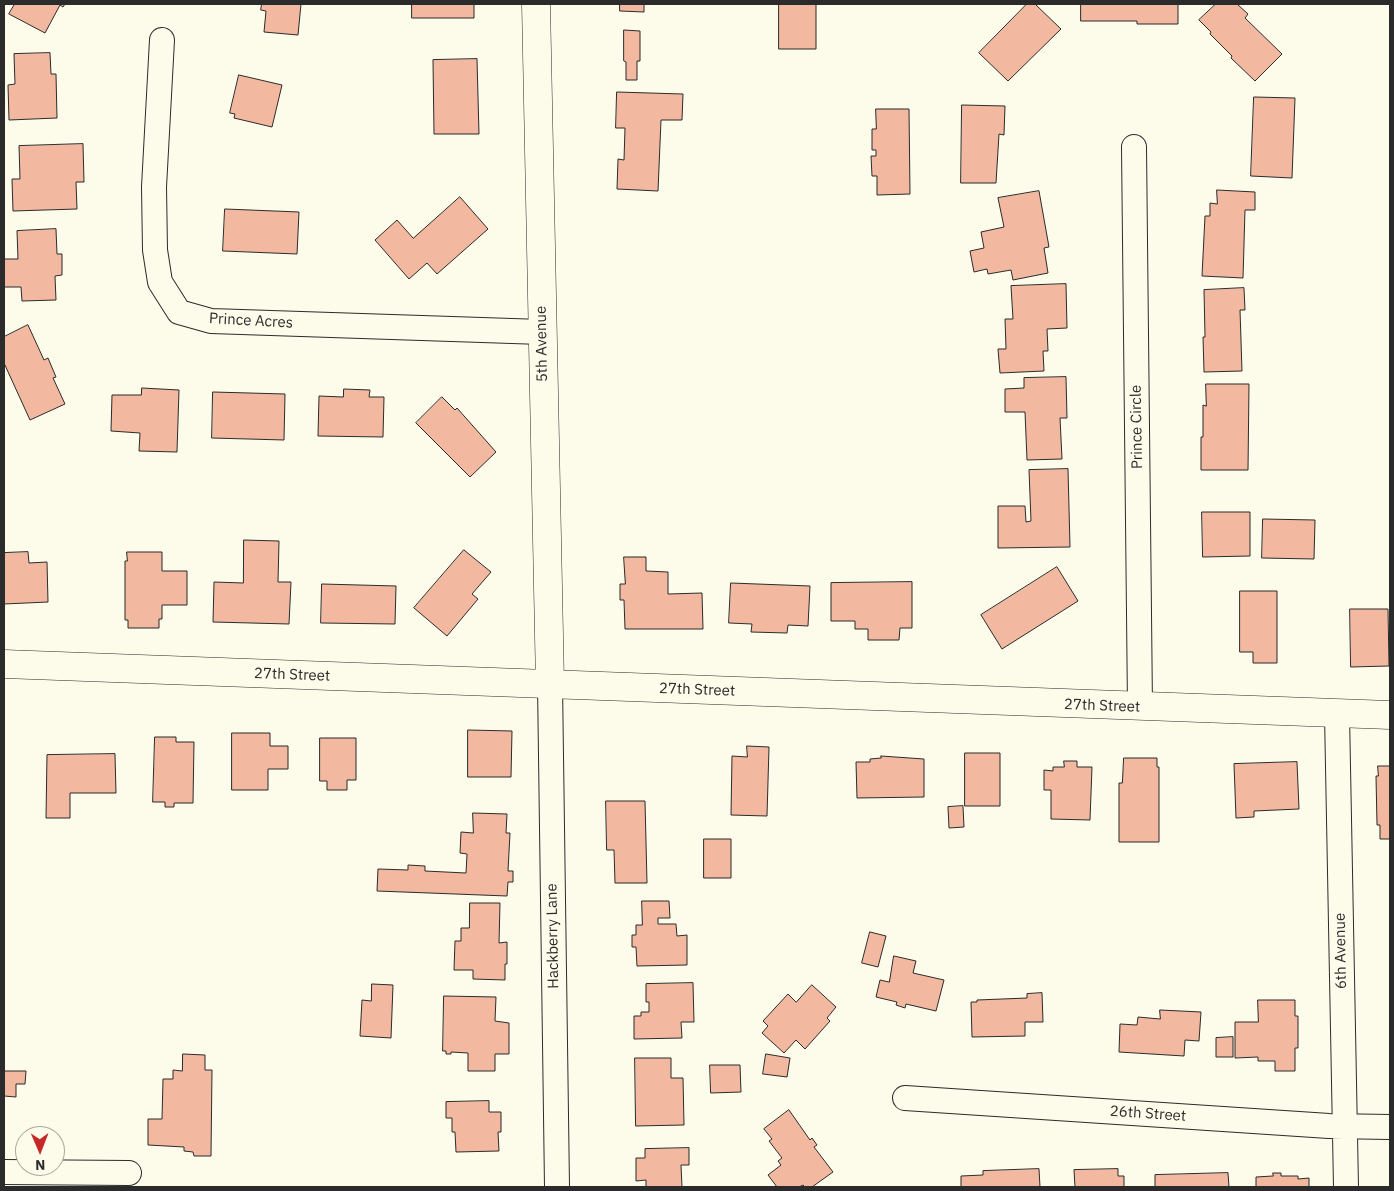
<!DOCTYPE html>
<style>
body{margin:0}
#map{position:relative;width:1394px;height:1191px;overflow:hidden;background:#fdfbea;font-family:"IBM Plex Sans",sans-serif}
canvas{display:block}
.frame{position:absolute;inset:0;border:5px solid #2b2b2b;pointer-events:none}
.north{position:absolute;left:15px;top:1126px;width:50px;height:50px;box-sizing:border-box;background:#fdfbea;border:1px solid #a9a89e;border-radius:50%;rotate:179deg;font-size:14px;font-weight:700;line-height:20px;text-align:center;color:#2b2b2b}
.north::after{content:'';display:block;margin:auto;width:18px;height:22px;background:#c62828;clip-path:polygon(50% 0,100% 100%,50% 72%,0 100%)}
</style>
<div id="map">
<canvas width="1394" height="1191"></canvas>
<div class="frame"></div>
<div class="north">N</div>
</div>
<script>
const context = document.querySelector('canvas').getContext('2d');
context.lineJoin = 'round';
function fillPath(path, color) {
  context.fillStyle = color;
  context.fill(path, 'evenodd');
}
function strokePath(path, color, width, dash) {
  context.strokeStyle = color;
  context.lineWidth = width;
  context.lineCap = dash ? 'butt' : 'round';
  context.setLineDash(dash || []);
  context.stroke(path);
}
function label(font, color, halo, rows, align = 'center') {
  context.font = font + ' "IBM Plex Sans",sans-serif';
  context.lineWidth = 4;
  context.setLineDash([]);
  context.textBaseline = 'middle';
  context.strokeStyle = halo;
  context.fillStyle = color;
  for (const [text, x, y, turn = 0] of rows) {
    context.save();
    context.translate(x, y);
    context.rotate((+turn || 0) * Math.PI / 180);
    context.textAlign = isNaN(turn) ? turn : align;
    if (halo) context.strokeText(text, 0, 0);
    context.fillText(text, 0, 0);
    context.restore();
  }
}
const building = new Path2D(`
 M 15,4 L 65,4 L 63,7 L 60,5 L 45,33 L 9,14 Z
 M 262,4 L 301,4 L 298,35 L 264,32 L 266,11 L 261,10 Z
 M 412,4 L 474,4 L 474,18 L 412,18 Z
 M 620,4 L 644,4 L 644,12 L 620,11 Z
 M 779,4 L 816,4 L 816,49 L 779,49 Z
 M 1027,4 L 1035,4 L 1061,29 L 1008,81 L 979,53 Z
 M 1081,4 L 1178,4 L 1178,24 L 1137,24 L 1137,21 L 1081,21 Z
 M 1216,4 L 1237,4 L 1248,14 L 1245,18 L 1282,54 L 1255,81 L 1231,58 L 1232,56 L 1210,34 L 1211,32 L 1199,20 Z
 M 624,30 L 640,31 L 640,61 L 637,61 L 637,80 L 626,80 L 626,62 L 624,61 Z
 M 50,53 L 51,74 L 56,74 L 57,118 L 9,120 L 8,85 L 15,84 L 14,54 Z
 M 477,59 L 479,134 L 434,134 L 433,60 Z
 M 239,75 L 282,85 L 272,127 L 234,118 L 235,114 L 230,113 Z
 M 617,92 L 683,94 L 682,120 L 661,120 L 658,191 L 617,189 L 618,159 L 624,160 L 625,128 L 616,128 Z
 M 1254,97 L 1295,98 L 1292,178 L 1251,176 Z
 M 962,105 L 1005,106 L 1004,135 L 999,134 L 996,183 L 961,183 Z
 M 876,109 L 909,109 L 910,194 L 877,195 L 877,176 L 872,176 L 871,156 L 876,156 L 876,150 L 872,150 L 872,129 L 876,129 Z
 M 83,144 L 84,182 L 76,182 L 77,209 L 13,211 L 12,179 L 20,179 L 19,146 Z
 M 1217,190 L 1255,192 L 1255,210 L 1245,210 L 1243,278 L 1202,276 L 1205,216 L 1210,216 L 1210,203 L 1217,204 Z
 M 1039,191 L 1049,247 L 1044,248 L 1048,273 L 1013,280 L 1011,270 L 988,274 L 987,269 L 974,272 L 970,251 L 984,248 L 981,232 L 1004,227 L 998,198 Z
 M 460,197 L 488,229 L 437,274 L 427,263 L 409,279 L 375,240 L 397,220 L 413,238 Z
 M 225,209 L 299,212 L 297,254 L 223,251 Z
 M 56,229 L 57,254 L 62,254 L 62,275 L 55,276 L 56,300 L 22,301 L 21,287 L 4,287 L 4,259 L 18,259 L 17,231 Z
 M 1066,284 L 1067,328 L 1047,329 L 1048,351 L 1043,351 L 1044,371 L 1000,373 L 998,349 L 1006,349 L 1005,319 L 1013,319 L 1011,286 Z
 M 1244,288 L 1245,310 L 1240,310 L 1242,371 L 1204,372 L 1203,337 L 1205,337 L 1204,290 Z
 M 28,325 L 44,360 L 48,358 L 56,377 L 53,378 L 65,404 L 30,420 L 4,363 L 4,337 Z
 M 1066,377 L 1067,418 L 1060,418 L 1062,459 L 1027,460 L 1025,412 L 1005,412 L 1005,389 L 1024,388 L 1024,378 Z
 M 1206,384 L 1249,384 L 1248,470 L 1201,470 L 1201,437 L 1203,437 L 1203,405 L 1206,406 Z
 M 142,388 L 179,390 L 177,452 L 139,451 L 140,433 L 111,431 L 112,395 L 141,395 Z
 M 344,389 L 370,390 L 369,397 L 384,397 L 383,437 L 318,436 L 319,396 L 343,397 Z
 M 213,392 L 285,394 L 284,440 L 212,438 Z
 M 442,397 L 455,410 L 457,408 L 496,452 L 470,477 L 416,423 Z
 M 1068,469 L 1070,547 L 998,548 L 998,506 L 1025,506 L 1026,522 L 1031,521 L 1029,470 Z
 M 1202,512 L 1250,512 L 1250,556 L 1203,557 Z
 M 1263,519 L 1315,520 L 1314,559 L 1262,558 Z
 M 244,540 L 279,541 L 278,582 L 291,582 L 289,624 L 213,622 L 214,582 L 243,583 Z
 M 464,550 L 491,572 L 472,594 L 478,599 L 447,636 L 414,608 Z
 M 28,552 L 29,563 L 47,562 L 48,602 L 4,604 L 4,553 Z
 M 127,552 L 162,552 L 162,571 L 187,571 L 187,605 L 162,605 L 162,619 L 159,619 L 159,628 L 128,628 L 128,620 L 125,620 L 125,561 L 127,561 Z
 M 624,557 L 646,557 L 646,571 L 668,572 L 668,594 L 702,593 L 703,629 L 625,629 L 624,600 L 620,600 L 620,584 L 625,584 Z
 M 1057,567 L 1078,601 L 1002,649 L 981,615 Z
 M 912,582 L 912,628 L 900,628 L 899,640 L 868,640 L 868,629 L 855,629 L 855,621 L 831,621 L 831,583 Z
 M 731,583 L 810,586 L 808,626 L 788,625 L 787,633 L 751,632 L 752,624 L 729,623 Z
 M 322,584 L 396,586 L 395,624 L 321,623 Z
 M 1240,591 L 1277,591 L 1277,663 L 1253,663 L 1253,652 L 1240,652 Z
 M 1350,609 L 1388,609 L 1389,666 L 1351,667 Z
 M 468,730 L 512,731 L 511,777 L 468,777 Z
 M 232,733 L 270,733 L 270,746 L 288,746 L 288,769 L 268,769 L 268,790 L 232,790 Z
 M 155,737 L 176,737 L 176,742 L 194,742 L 193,803 L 174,803 L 174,807 L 165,807 L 165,802 L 153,802 Z
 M 320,738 L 356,738 L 356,780 L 347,780 L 347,790 L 327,790 L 327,781 L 320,781 Z
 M 747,746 L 769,747 L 767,816 L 731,815 L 732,756 L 747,757 Z
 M 965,753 L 1000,753 L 1000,806 L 965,806 Z
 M 115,754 L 116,793 L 70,793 L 70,818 L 46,818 L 47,755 Z
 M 881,756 L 924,759 L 924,797 L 857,798 L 856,762 L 870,762 L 870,759 L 881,758 Z
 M 1124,758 L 1157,758 L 1157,767 L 1159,767 L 1159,842 L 1119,842 L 1119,783 L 1122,783 Z
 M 1064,761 L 1077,761 L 1077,767 L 1092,767 L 1090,820 L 1051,819 L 1051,790 L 1044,790 L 1044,770 L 1053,771 L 1053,767 L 1064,767 Z
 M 1297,762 L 1299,809 L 1254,811 L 1254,817 L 1236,818 L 1234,764 Z
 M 1378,766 L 1390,766 L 1390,839 L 1380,839 L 1380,825 L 1377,825 L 1376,776 L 1378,776 Z
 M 606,801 L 645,801 L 647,883 L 615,883 L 614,850 L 607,850 Z
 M 963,806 L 964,827 L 949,828 L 948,807 Z
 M 473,813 L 507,814 L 506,833 L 510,833 L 508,871 L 513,871 L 513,882 L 508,882 L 507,896 L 377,891 L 378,869 L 408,870 L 408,865 L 425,866 L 425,871 L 466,873 L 467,854 L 460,853 L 461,832 L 473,833 Z
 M 704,839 L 731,839 L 731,878 L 704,878 Z
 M 642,901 L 669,901 L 670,918 L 658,918 L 658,924 L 676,924 L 677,936 L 687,935 L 687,965 L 637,966 L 636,947 L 632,947 L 632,935 L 636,935 L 636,925 L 642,925 Z
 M 470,903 L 500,903 L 499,943 L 507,942 L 507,964 L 505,964 L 505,980 L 473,979 L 473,970 L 454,970 L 455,941 L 461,941 L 461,928 L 469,928 Z
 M 870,932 L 886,936 L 878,967 L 862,963 Z
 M 894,956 L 916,961 L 913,973 L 944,980 L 936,1011 L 906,1004 L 905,1008 L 896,1005 L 897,1002 L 876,997 L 880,980 L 889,982 Z
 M 693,983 L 694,1022 L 681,1022 L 682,1038 L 634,1039 L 634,1016 L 641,1016 L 641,1012 L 649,1012 L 649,1002 L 646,1002 L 646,984 Z
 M 372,984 L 393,985 L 391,1038 L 360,1036 L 362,1000 L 371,1001 Z
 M 812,985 L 836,1007 L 827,1018 L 830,1021 L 805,1049 L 796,1040 L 784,1053 L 762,1033 L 768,1026 L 763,1021 L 788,994 L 796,1002 Z
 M 1042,993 L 1043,1022 L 1025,1022 L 1025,1036 L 972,1037 L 971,1002 L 977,1002 L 977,1000 L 1027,998 L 1027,994 Z
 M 444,996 L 496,997 L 495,1021 L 509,1023 L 509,1054 L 495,1054 L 495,1071 L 468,1071 L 468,1053 L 451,1052 L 451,1054 L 446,1054 L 446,1051 L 443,1051 Z
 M 1258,1000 L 1295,1000 L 1295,1016 L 1298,1016 L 1298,1048 L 1295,1048 L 1295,1071 L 1275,1071 L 1275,1061 L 1258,1061 L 1258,1057 L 1235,1058 L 1235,1022 L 1258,1022 Z
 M 1160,1010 L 1201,1012 L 1199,1041 L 1185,1040 L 1184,1056 L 1119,1052 L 1120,1024 L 1137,1025 L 1138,1017 L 1160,1019 Z
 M 1233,1037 L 1233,1057 L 1216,1057 L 1216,1038 Z
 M 183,1054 L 205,1055 L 205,1070 L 212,1070 L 211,1156 L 194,1156 L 193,1152 L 184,1151 L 184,1147 L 148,1145 L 148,1119 L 162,1119 L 163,1079 L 173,1079 L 173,1070 L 182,1071 Z
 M 766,1054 L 790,1058 L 787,1077 L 763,1074 Z
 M 635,1058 L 671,1058 L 671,1078 L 683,1078 L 684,1125 L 636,1126 Z
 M 710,1065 L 740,1065 L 741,1092 L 711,1093 Z
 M 4,1071 L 26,1071 L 25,1084 L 16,1084 L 16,1097 L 4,1096 Z
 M 489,1101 L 489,1112 L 501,1112 L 501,1132 L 498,1132 L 499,1151 L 456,1152 L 455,1132 L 452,1132 L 452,1118 L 446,1118 L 446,1102 Z
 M 789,1110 L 810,1140 L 812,1138 L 817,1145 L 814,1147 L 833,1172 L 812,1187 L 805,1187 L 803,1185 L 799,1187 L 777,1187 L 768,1175 L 781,1165 L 778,1161 L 782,1158 L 769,1141 L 772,1139 L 764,1129 Z
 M 689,1148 L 689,1165 L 681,1165 L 682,1187 L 646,1187 L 646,1180 L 636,1181 L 636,1158 L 645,1158 L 645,1149 Z
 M 1039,1169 L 1040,1187 L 961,1187 L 961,1176 L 983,1175 L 983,1171 Z
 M 1118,1169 L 1118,1176 L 1124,1176 L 1124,1187 L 1075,1187 L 1074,1170 Z
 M 1228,1173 L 1229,1187 L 1155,1187 L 1155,1175 Z
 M 1273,1173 L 1281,1173 L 1281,1176 L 1298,1176 L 1298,1179 L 1309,1178 L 1309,1187 L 1256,1187 L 1256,1177 L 1273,1176 Z`);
fillPath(building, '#f2b8a0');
strokePath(building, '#2b2b2b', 1);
const minor = new Path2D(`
 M 162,40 L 154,187 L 155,250 L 160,282 L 179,312 L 211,321 L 542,332
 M 1134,147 L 1140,707
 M 550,684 L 557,1187
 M 1337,714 L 1346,1187
 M 905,1098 L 1329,1126 L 1390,1127
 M 4,1172 L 129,1173`);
const tertiary = new Path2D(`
 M 536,4 L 550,684
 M 4,664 L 1390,715`);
strokePath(minor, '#2b2b2b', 26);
strokePath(tertiary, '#2b2b2b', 29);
strokePath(minor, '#fdfbea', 24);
strokePath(tertiary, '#fdfbea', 28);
label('15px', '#2b2b2b', '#fdfbea', [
 ["Prince Acres",251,321,3],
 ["5th Avenue",542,344,-91],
 ["Prince Circle",1137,427,-91],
 ["27th Street",292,675,2],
 ["27th Street",697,690,2],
 ["27th Street",1102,706,2],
 ["Hackberry Lane",553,936,-91],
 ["6th Avenue",1341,951,-91],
 ["26th Street",1148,1114,4]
]);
</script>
